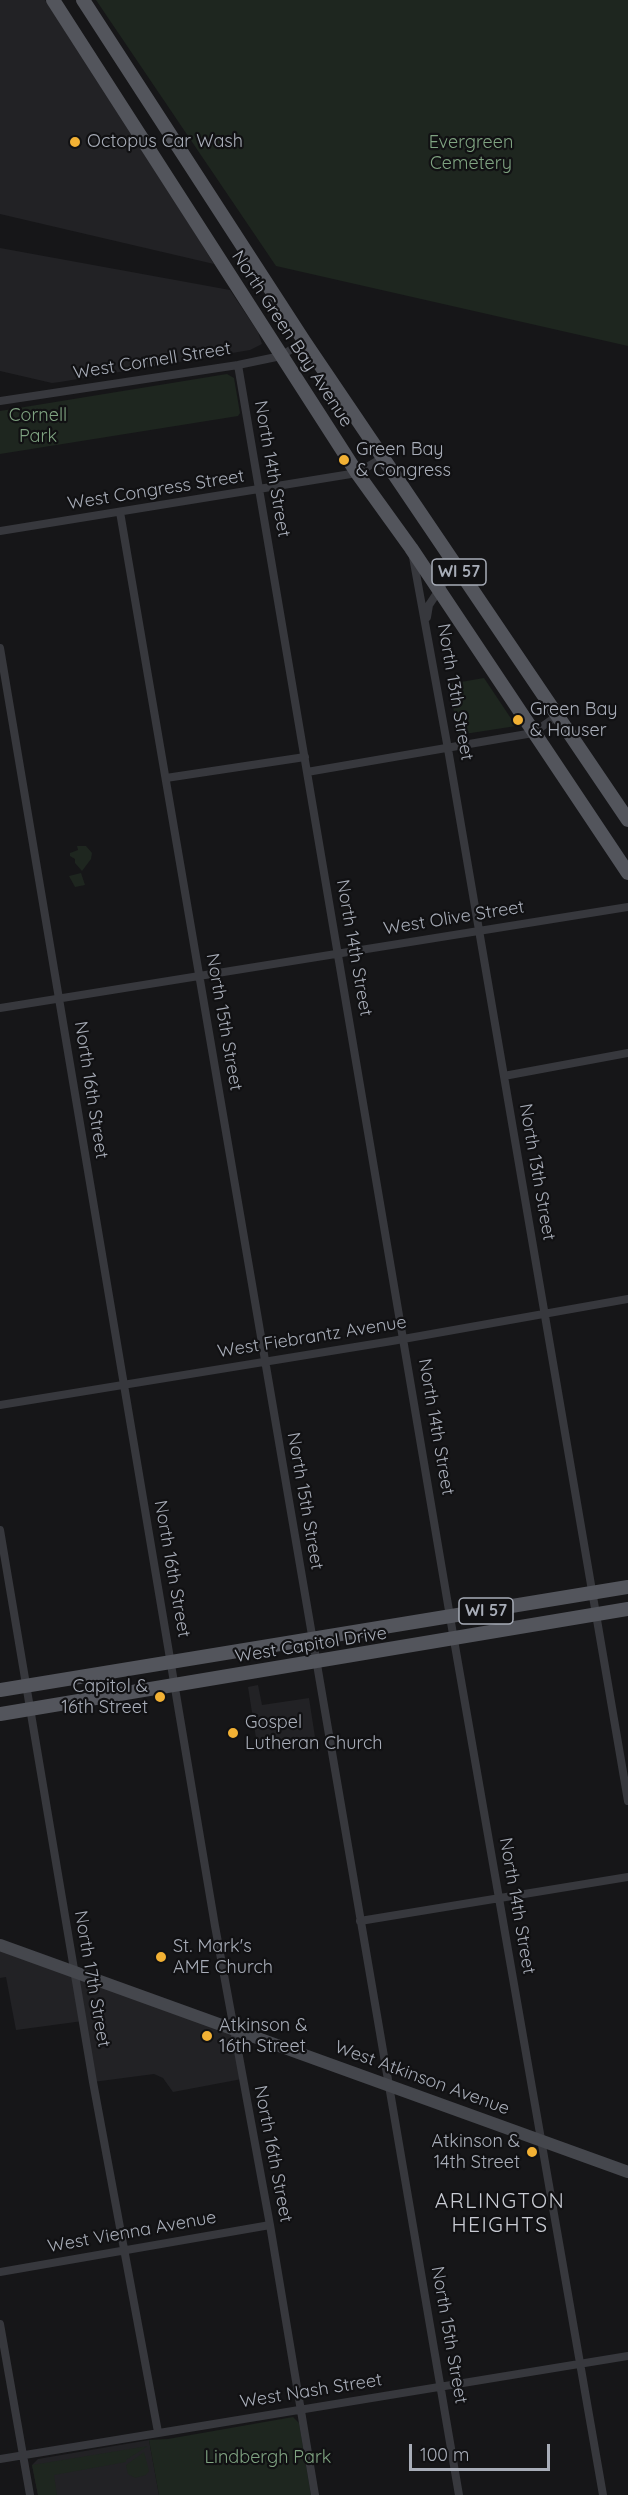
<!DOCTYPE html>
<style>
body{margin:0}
#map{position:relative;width:628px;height:2495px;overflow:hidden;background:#161618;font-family:Quicksand,sans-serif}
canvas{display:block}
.scale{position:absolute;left:409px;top:2444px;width:141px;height:27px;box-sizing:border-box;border:3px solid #a8adb8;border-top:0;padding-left:8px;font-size:18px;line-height:21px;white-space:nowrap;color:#a8adb8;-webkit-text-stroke:4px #111113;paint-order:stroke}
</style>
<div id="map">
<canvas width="628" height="2495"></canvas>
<div class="scale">100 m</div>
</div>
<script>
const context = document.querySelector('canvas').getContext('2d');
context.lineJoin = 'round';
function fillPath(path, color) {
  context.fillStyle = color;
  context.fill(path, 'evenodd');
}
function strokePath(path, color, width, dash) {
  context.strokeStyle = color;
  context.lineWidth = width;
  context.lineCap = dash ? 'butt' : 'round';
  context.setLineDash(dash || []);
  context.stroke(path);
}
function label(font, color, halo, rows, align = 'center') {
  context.font = font + ' Quicksand,sans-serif';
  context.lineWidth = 4.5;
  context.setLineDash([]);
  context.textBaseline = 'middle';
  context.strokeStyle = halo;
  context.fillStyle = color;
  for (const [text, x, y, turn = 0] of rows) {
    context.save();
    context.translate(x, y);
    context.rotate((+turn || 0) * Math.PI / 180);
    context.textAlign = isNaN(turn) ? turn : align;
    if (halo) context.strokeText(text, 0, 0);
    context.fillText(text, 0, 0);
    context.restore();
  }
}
fillPath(new Path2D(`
 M 0,0 L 45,0 L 103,85 L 214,264 L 0,214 Z
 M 0,248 L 230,290 L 258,332 L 262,344 L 250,350 L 60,382 L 52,383 L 0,371 Z
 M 258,1685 L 262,1705 L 309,1698 L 315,1737 L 269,1746 L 268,1741 L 257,1744 L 248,1687 Z
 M 0,1945 L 234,2029 L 242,2079 L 173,2092 L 163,2078 L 154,2074 L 93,2082 L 83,2021 L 16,2030 L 6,1977 L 0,1978 Z
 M 149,2440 L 159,2495 L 38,2495 L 32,2465 L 38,2459 Z`), '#222225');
fillPath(new Path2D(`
 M 96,0 L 628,0 L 628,346 L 276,266 Z
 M 227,374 L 234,378 L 240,413 L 238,416 L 0,454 L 0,411 Z
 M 484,678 L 516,726 L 458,735 L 449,684 Z
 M 77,846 L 86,846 L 92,853 L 91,859 L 82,871 L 75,863 L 75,859 L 70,856 L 70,853 L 78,850 Z
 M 81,873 L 85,885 L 75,887 L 69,876 Z
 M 293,2417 L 299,2423 L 311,2495 L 159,2495 L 149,2440 L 168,2439 Z
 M 148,2446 L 126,2460 L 126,2462 L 54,2475 L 57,2495 L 38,2495 L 32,2465 Z
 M 144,2452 L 149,2471 L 146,2475 L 135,2478 L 128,2474 L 126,2465 Z`), '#1e261f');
strokePath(new Path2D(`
 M 238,365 L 454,1640 L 603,2495
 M 0,401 L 238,365 L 281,356 L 304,341
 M 120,512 L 459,2495
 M 0,531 L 357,473 L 384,457
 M 413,557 L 448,749 L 628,1801
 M 427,617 L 429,605 L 449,575 L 451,560
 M 0,648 L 215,1926 L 270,2225 L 315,2495
 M 307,772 L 533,733 L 557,716
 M 166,778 L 305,757
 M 0,1008 L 628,907
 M 504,1076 L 628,1053
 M 0,1405 L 392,1341 L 628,1299
 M 0,1530 L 93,2082 L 158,2432
 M 360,1921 L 628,1877
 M 0,2272 L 270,2225
 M 0,2324 L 30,2495
 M 0,2459 L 628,2356`), '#37383d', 8);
strokePath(new Path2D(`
 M 0,1945 L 628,2172`), '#45474d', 12);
strokePath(new Path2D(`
 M 53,0 L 357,473 L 411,548 L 628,873
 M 83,0 L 304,341 L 628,820
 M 0,1690 L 628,1587
 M 0,1714 L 628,1609`), '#53555c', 14);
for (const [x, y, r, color] of [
 [75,142,6,"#f2b134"],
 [344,460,6,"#f2b134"],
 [518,720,6,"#f2b134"],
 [160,1697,6,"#f2b134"],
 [233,1733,6,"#f2b134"],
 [161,1957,6,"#f2b134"],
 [207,2036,6,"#f2b134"],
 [532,2152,6,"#f2b134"]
]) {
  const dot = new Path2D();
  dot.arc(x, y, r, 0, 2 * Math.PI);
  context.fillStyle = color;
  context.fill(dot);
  strokePath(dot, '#111113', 2);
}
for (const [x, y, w] of [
 [459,572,54],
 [486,1611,54]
]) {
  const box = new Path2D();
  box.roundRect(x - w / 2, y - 13, w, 26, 4.5);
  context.fillStyle = '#111113';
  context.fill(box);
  strokePath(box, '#a8adb8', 1.5);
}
label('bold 16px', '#a8adb8', null, [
 ["WI 57",459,572],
 ["WI 57",486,1611]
]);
label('18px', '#a8adb8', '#111113', [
 ["Octopus Car Wash",87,142],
 ["Green Bay",356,450],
 ["& Congress",356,471],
 ["Green Bay",530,710],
 ["& Hauser",530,731],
 ["Capitol &",148,1687,"right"],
 ["16th Street",148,1708,"right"],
 ["Gospel",245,1723],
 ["Lutheran Church",245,1744],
 ["St. Mark's",173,1947],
 ["AME Church",173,1968],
 ["Atkinson &",219,2026],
 ["16th Street",219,2047],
 ["Atkinson &",520,2142,"right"],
 ["14th Street",520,2163,"right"]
], 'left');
label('18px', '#7fa381', '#111113', [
 ["Evergreen",471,143],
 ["Cemetery",471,164],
 ["Cornell",38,416],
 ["Park",38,437],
 ["Lindbergh Park",268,2458]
]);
label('18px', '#a8adb8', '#111113', [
 ["North Green Bay Avenue",292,339,57],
 ["West Cornell Street",152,361,-9],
 ["North 14th Street",272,469,80],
 ["West Congress Street",156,490,-9],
 ["North 13th Street",455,692,80],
 ["West Olive Street",454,918,-9],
 ["North 14th Street",354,948,80],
 ["North 15th Street",224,1022,80],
 ["North 16th Street",91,1090,81],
 ["North 13th Street",537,1172,80],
 ["West Fiebrantz Avenue",312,1337,-9],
 ["North 14th Street",436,1427,80],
 ["North 15th Street",305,1501,80],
 ["North 16th Street",172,1569,80],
 ["West Capitol Drive",311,1645,-9],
 ["North 14th Street",517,1906,80],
 ["North 17th Street",92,1979,80],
 ["West Atkinson Avenue",422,2078,20],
 ["North 16th Street",273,2154,79],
 ["West Vienna Avenue",132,2232,-10],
 ["North 15th Street",449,2335,80],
 ["West Nash Street",311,2391,-9]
]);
context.letterSpacing = '1.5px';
label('21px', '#c9ccd4', '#111113', [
 ["ARLINGTON",500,2202],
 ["HEIGHTS",500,2226]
]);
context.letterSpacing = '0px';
</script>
